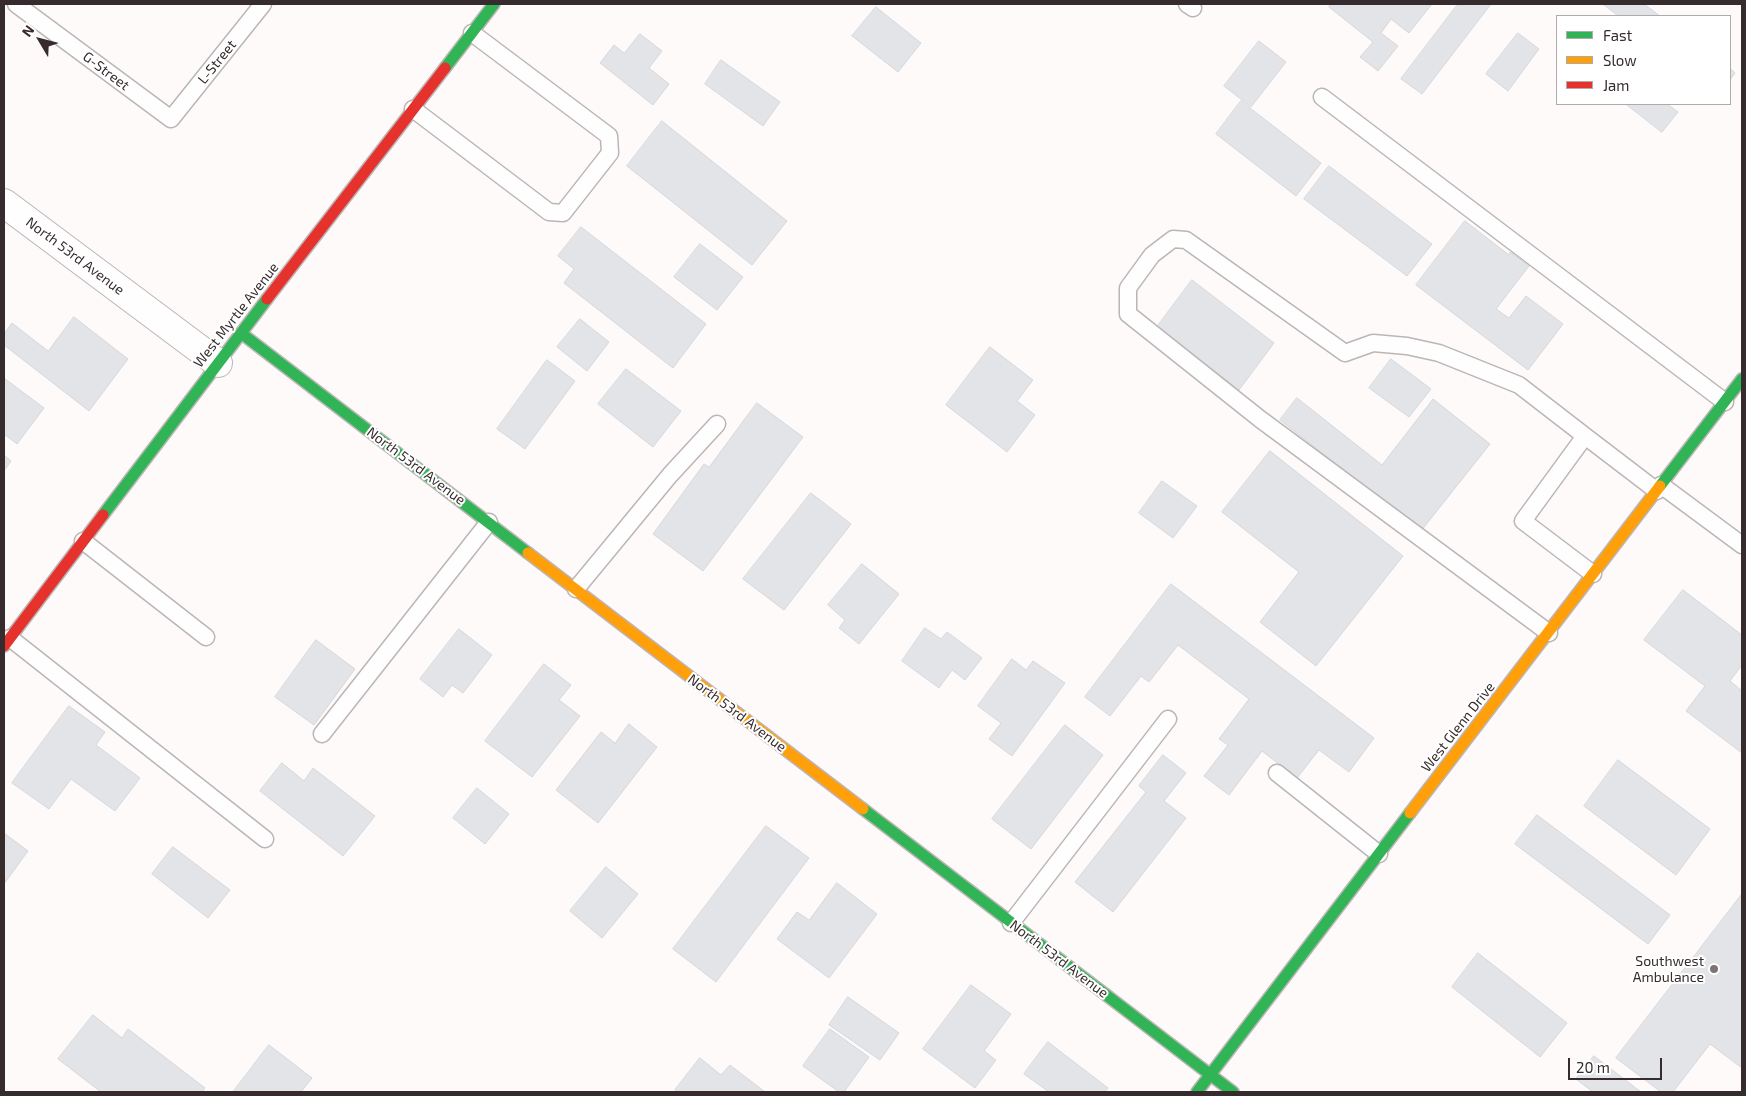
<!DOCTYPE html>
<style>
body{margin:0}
#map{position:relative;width:1746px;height:1096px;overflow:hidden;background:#fefafa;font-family:"Exo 2",sans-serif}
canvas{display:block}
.frame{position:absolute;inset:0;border:5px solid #362c2d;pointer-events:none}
.legend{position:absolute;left:1556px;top:15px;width:175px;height:90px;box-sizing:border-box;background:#fff;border:1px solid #afabab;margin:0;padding:6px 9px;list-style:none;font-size:15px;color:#362c2d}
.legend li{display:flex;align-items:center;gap:10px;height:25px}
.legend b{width:25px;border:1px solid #afabab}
.north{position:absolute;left:15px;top:15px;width:50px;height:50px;-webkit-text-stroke:4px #fff;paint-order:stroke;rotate:307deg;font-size:14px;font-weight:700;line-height:20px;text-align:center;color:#362c2d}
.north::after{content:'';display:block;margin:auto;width:18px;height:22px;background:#362c2d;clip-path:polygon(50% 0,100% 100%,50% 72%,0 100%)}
.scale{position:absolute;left:1568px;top:1058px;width:94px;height:22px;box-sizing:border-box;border:2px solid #362c2d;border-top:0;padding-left:6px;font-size:15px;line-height:18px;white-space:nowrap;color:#362c2d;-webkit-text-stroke:4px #fff;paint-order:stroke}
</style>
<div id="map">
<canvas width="1746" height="1096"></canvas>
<div class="frame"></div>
<ul class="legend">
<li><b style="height:6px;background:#30b455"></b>Fast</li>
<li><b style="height:6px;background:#ff9f0a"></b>Slow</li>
<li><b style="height:6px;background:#e5322d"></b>Jam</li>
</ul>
<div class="north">N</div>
<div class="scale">20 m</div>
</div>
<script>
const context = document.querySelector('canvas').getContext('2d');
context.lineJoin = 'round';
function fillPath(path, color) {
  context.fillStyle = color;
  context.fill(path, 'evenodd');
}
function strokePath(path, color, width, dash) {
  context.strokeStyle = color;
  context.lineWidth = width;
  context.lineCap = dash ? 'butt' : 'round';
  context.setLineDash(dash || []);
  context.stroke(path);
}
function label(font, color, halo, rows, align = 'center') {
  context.font = font + ' "Exo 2",sans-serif';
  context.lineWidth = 4;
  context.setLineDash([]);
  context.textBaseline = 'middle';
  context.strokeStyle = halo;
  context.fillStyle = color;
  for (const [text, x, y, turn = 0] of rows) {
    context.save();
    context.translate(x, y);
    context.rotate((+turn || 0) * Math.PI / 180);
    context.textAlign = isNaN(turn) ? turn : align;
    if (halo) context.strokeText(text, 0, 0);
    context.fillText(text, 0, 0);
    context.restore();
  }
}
const building = new Path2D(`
 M 1331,4 L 1432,4 L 1409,33 L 1391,19 L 1381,33 L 1398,46 L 1378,71 L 1360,57 L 1373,42 L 1329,7 Z
 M 1458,4 L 1491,4 L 1422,94 L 1401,79 Z
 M 1603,4 L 1644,4 L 1660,16 L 1619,16 Z
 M 876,7 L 921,43 L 898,72 L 852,36 Z
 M 1518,33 L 1539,49 L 1508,91 L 1486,74 Z
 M 640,34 L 662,51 L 649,68 L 669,84 L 653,105 L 600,63 L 614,45 L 624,53 Z
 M 1259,41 L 1286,62 L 1251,107 L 1224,86 Z
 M 721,60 L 780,102 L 763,126 L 705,84 Z
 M 1730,68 L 1735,73 L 1730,80 Z
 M 1241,101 L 1321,163 L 1296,196 L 1216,134 Z
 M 1626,104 L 1667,104 L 1678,112 L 1662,132 Z
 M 662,121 L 787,221 L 752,265 L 627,166 Z
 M 1329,166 L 1432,244 L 1407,276 L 1304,199 Z
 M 1465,221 L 1509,255 L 1510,252 L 1529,266 L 1496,309 L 1509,318 L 1526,296 L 1563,324 L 1528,370 L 1416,285 Z
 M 581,227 L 706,324 L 673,368 L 564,283 L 574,269 L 558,256 Z
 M 700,244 L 743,277 L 717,310 L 674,277 Z
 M 1192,280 L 1274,343 L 1239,390 L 1157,327 Z
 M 74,317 L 128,359 L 89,411 L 4,345 L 4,334 L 12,323 L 48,351 Z
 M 580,319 L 609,342 L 587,371 L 557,347 Z
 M 990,347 L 1033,380 L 1017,401 L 1035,415 L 1007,452 L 946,405 Z
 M 1391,359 L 1431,389 L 1409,417 L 1369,388 Z
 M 547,360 L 575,381 L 525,449 L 497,429 Z
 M 626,369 L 681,411 L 653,447 L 598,404 Z
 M 4,378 L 44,408 L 17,444 L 4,434 Z
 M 1297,398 L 1382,465 L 1433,399 L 1490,444 L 1421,531 L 1280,420 Z
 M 757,403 L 803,437 L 703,571 L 653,534 L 704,464 L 709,467 Z
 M 1270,451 L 1403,556 L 1316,666 L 1260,622 L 1299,572 L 1222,512 Z
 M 4,455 L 11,461 L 4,471 Z
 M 1162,481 L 1197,506 L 1173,538 L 1139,513 Z
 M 811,493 L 851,524 L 784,610 L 743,579 Z
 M 862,564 L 899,594 L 859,644 L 839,628 L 845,620 L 828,605 Z
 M 1171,584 L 1374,738 L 1349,772 L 1319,750 L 1297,778 L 1262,751 L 1229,795 L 1204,776 L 1228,745 L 1219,739 L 1249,699 L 1178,645 L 1149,682 L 1141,676 L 1110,716 L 1085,697 Z
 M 1683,590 L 1742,635 L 1742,665 L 1730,681 L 1742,691 L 1742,753 L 1686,711 L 1705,686 L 1644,640 Z
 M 925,628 L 941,639 L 947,632 L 982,658 L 965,680 L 952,670 L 939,688 L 902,661 Z
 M 459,629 L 492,655 L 463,693 L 452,685 L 443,697 L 420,679 Z
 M 316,640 L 355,669 L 314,725 L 275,697 Z
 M 1012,659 L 1026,670 L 1033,661 L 1065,683 L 1012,756 L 989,739 L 1001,723 L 978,706 Z
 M 544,664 L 571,685 L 559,700 L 580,716 L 532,777 L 485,741 Z
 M 69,706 L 105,732 L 96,745 L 140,778 L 115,811 L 71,779 L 49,809 L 12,783 Z
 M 629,724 L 657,747 L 598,823 L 556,790 L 601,732 L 615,743 Z
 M 1065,725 L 1103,755 L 1031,849 L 992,819 Z
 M 1163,755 L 1186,773 L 1164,801 L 1186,818 L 1113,912 L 1075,882 L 1146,792 L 1139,786 Z
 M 1618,760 L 1710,829 L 1676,875 L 1584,806 Z
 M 282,763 L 304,781 L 313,768 L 375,816 L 343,856 L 260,791 Z
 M 477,788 L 509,814 L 485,844 L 453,818 Z
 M 1537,815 L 1670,915 L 1648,944 L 1515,844 Z
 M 766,826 L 809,858 L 716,982 L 673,949 Z
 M 4,833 L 28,851 L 4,884 Z
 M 173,847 L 230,890 L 208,918 L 152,874 Z
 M 606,867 L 638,894 L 602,938 L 570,911 Z
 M 837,883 L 877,914 L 829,978 L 777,939 L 797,912 L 809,920 Z
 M 1742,894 L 1742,1068 L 1710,1044 L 1673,1092 L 1661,1092 L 1616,1058 Z
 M 1478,953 L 1567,1023 L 1540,1057 L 1452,987 Z
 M 971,985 L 1011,1014 L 984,1051 L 996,1060 L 975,1088 L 923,1049 Z
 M 848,997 L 899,1033 L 880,1060 L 829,1025 Z
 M 93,1015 L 122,1038 L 128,1029 L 205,1088 L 202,1092 L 101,1092 L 58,1059 Z
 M 830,1029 L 869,1057 L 844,1092 L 839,1092 L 803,1066 Z
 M 1048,1042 L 1108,1088 L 1105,1092 L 1049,1092 L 1024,1074 Z
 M 269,1045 L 312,1078 L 301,1092 L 233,1092 Z
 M 1594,1056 L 1641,1092 L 1593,1092 L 1576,1079 Z
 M 700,1058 L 721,1075 L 730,1065 L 765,1092 L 678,1092 L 675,1090 Z`);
fillPath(building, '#e3e4e8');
strokePath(building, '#d5d7da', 1);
const lane = new Path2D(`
 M 16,4 L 171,119 L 263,4
 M 1187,4 L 1193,8
 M 1322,97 L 1725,402
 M 413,109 L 549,212 L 563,213 L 610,153 L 609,136 L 472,33
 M 1585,436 L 1657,491
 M 1661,485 L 1742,545
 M 83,541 L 206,637
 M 576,589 L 670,475 L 717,424
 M 1549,633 L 1260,419 L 1128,314 L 1128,288 L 1152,255 L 1173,239 L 1186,240 L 1345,353 L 1373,343 L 1407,346 L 1439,353 L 1519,385 L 1585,436 L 1523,521 L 1593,574
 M 10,638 L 265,839
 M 322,734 L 489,522
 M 1277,773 L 1379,854
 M 1011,923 L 1168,719`);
const street = new Path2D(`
 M 4,203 L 218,363`);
const fast = new Path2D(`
 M 445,68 L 494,4
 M 241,333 L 528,553
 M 1660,486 L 1742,379
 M 103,515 L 267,299
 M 863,809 L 1233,1092
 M 1197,1092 L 1410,813`);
const slow = new Path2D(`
 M 528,553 L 863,809
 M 1410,813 L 1660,486`);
const jam = new Path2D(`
 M 267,299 L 445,68
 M 4,646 L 103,515`);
strokePath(lane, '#bcb5b6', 19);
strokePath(street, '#bcb5b6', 30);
strokePath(fast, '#bcb5b6', 14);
strokePath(slow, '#bcb5b6', 14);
strokePath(jam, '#bcb5b6', 14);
strokePath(lane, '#fffefe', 16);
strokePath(street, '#fffefe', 28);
strokePath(fast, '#30b455', 11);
strokePath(slow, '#ff9f0a', 11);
strokePath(jam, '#e5322d', 11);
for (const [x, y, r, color] of [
 [1714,969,5,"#7c7475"]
]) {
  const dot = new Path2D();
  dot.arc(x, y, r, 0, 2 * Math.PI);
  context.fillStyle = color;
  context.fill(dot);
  strokePath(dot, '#fff', 2);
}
label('14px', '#362c2d', '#fff', [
 ["L-Street",217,62,-51],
 ["G-Street",106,71,37],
 ["North 53rd Avenue",75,256,37],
 ["West Myrtle Avenue",236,315,-52],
 ["North 53rd Avenue",416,466,37],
 ["North 53rd Avenue",737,713,37],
 ["West Glenn Drive",1458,727,-52],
 ["North 53rd Avenue",1059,959,37]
]);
label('14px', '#362c2d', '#fff', [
 ["Southwest",1704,961],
 ["Ambulance",1704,977]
], 'right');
</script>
